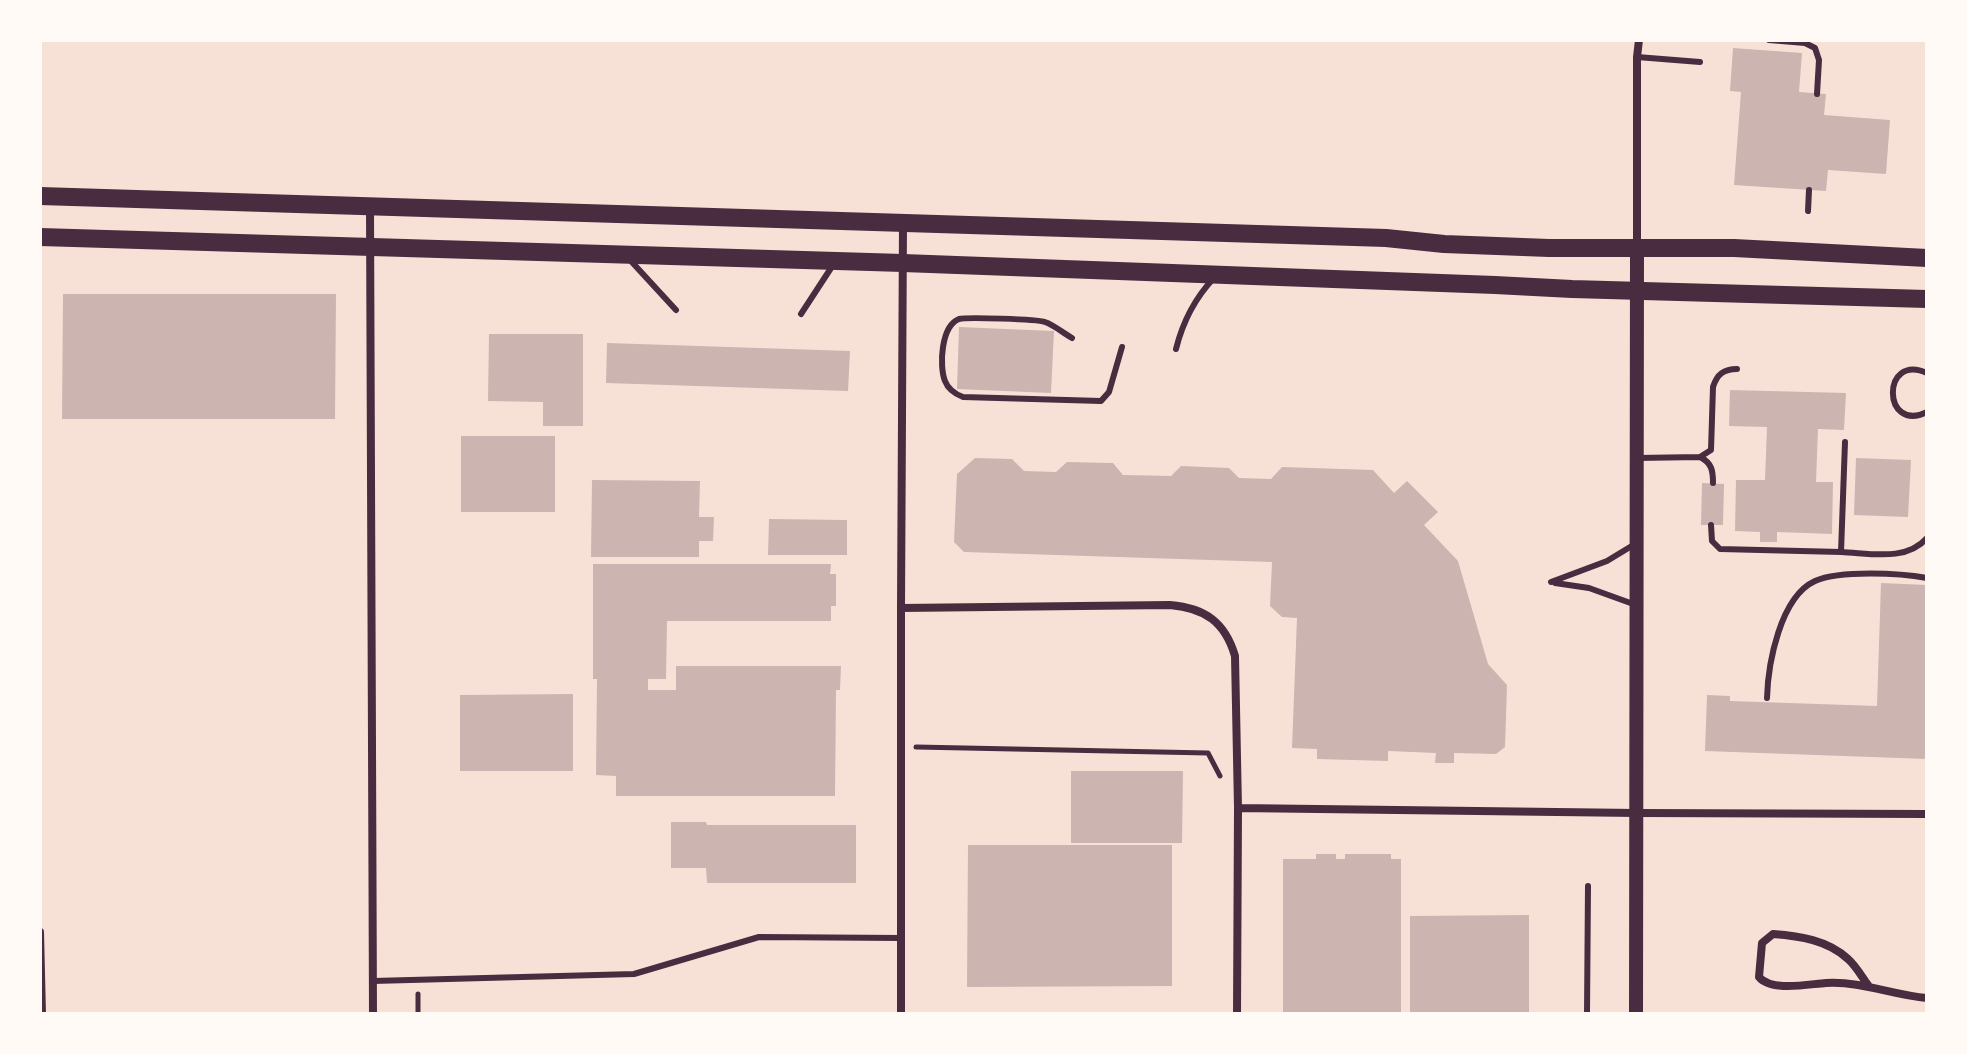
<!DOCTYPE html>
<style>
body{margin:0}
#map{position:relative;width:1967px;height:1054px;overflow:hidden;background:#f7e1d7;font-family:"Sofia Sans Condensed",sans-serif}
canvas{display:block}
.frame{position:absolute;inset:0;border:42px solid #fffaf5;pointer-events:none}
</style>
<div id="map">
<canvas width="1967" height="1054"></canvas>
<div class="frame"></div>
</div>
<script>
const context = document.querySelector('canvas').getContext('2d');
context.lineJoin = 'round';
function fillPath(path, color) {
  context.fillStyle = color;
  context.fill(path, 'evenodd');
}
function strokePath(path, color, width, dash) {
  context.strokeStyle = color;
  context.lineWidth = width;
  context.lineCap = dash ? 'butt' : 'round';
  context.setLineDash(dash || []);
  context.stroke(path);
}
fillPath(new Path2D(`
 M 1733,48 L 1802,53 L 1799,92 L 1826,94 L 1824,115 L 1890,120 L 1886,174 L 1828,170 L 1826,191 L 1734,185 L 1741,92 L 1730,91 Z
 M 63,294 L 336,294 L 335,419 L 62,419 Z
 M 959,327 L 1054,331 L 1051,393 L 957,389 Z
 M 489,334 L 583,334 L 583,426 L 543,426 L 543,402 L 488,401 Z
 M 607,343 L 850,351 L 848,391 L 606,383 Z
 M 1730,390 L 1846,393 L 1844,430 L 1818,429 L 1816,482 L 1833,482 L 1832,534 L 1777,532 L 1777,542 L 1760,542 L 1760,532 L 1735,531 L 1736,480 L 1765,480 L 1767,427 L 1729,426 Z
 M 461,436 L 555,436 L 555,512 L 461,512 Z
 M 975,458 L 1012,459 L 1024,471 L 1056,472 L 1067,462 L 1113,463 L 1123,475 L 1171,476 L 1181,466 L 1229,468 L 1239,478 L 1271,479 L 1282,467 L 1373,470 L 1394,493 L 1407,481 L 1438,512 L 1424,525 L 1458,561 L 1488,664 L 1507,685 L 1505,747 L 1496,754 L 1454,753 L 1454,763 L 1435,763 L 1436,753 L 1388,751 L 1388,761 L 1317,759 L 1317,749 L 1292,748 L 1297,618 L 1282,617 L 1270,606 L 1272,562 L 964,552 L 954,542 L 957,474 Z
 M 1856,458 L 1911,460 L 1908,517 L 1854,515 Z
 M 592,480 L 700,481 L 699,517 L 714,517 L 713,541 L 699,541 L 699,557 L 591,557 Z
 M 1702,483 L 1724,484 L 1723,525 L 1701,525 Z
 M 769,519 L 847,520 L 847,555 L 768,555 Z
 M 593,564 L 831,564 L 830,574 L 836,574 L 836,606 L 831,606 L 831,621 L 667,621 L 666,679 L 648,679 L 648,690 L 676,690 L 676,666 L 841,666 L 840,690 L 836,690 L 835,796 L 616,796 L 616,776 L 596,775 L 597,679 L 593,679 Z
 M 1881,583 L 1927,585 L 1927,759 L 1705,751 L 1707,695 L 1730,696 L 1730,701 L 1877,706 Z
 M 573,694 L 573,771 L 460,771 L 460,695 Z
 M 1071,771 L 1183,771 L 1182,843 L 1071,843 Z
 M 671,822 L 706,822 L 707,825 L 856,825 L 856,883 L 707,883 L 706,868 L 671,868 Z
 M 968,845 L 1172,845 L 1172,986 L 967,987 Z
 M 1316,854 L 1336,854 L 1336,859 L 1345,859 L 1345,854 L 1391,854 L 1391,859 L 1401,859 L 1401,1014 L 1283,1014 L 1283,859 L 1316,859 Z
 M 1529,915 L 1529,1014 L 1410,1014 L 1410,916 Z`), '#ccb4b1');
strokePath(new Path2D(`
 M 916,747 L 1208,753 L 1220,776
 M 418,1014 L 418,994`), '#4a2c40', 5);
strokePath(new Path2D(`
 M 1769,40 L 1805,43 L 1815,48 L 1819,60 L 1817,94
 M 1637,57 L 1700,62
 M 1808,211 L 1809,190
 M 630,260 L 676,310
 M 801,314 L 833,265
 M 1072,338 C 1063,333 1054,325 1045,322 C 1037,319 966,317 959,319 C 941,326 939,366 945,381 C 948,389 955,394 963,397 L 1101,401 L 1109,392 L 1122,347
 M 1176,349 C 1183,321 1194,299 1214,278
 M 1927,373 C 1881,352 1882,434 1927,412
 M 1845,442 L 1841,552 C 1870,553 1906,562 1927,538
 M 1700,457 C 1712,463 1713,471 1713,483
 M 1637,458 L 1700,457 L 1711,450 L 1713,387 C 1717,374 1724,369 1737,369
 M 1711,525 L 1712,541 L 1720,549 L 1841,552
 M 1551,582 L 1607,561 L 1635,544
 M 1555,583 L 1589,588 L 1636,605
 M 1767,698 C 1768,664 1780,597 1815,581 C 1840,570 1900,573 1927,578
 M 373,981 L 634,974 L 759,937 L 901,938
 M 1587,1014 L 1588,886`), '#4a2c40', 6);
strokePath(new Path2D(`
 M 370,207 L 373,1014
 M 1637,247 L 1637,57 L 1639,40
 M 901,608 L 1170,605 C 1205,608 1225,622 1235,656 L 1238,808 L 1237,1014
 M 1238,808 L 1636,813 L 1927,814
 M 40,932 L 42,1014
 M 1868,985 C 1862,977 1856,966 1848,959 C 1828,940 1799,936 1773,934 L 1762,943 L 1759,977 C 1771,992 1809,984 1826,983 C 1862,981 1892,995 1927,998
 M 901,1014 L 901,608 L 903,223`), '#4a2c40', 8);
strokePath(new Path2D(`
 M 1636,1014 L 1637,248`), '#4a2c40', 14);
strokePath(new Path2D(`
 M 40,196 L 1386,238 L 1444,244 L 1549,248 L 1734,248 L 1927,258
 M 40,237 L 903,263 L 1495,285 L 1572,289 L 1927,299`), '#4a2c40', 18);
</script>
